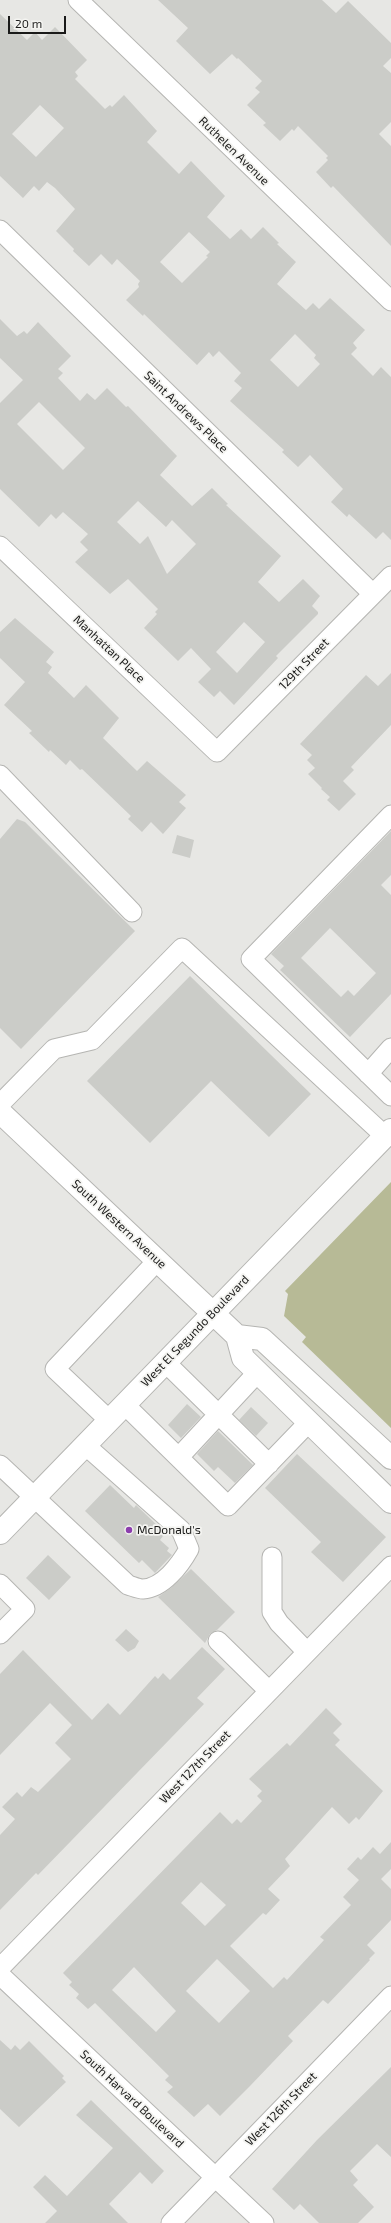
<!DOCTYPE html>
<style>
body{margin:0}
#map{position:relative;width:391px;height:2223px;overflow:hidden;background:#e7e7e4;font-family:"Exo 2",sans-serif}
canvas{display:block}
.scale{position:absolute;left:8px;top:16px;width:58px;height:18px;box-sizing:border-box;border:2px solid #1a1a19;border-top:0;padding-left:5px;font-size:12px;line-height:14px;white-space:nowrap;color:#1a1a19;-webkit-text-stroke:3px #f4f4f1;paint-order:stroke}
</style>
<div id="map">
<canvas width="391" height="2223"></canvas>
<div class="scale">20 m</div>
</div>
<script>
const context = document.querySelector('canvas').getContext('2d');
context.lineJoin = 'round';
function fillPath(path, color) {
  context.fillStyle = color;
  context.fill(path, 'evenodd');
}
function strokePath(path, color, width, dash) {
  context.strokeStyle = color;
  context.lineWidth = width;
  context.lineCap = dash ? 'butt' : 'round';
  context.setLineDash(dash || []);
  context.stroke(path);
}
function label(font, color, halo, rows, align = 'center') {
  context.font = font + ' "Exo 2",sans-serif';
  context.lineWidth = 3.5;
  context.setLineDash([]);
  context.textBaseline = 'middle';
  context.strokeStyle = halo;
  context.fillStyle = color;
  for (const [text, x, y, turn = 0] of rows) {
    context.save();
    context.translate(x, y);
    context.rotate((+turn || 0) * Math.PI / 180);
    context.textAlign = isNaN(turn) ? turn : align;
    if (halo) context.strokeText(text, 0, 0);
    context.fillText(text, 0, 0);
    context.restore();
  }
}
fillPath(new Path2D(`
 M 391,1182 L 391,1428 L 302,1342 L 306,1337 L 284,1316 L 288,1294 L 285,1291 Z`), '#b7ba96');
fillPath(new Path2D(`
 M 158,0 L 322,0 L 336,13 L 348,1 L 391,43 L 391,58 L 383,66 L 391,73 L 391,122 L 379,134 L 391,146 L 391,246 L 333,186 L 331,188 L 316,172 L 328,160 L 326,158 L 328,156 L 298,126 L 294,131 L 292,129 L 280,141 L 263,125 L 266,123 L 247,105 L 260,92 L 255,88 L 262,81 L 238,58 L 237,59 L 232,54 L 210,74 L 176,41 L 188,28 Z
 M 0,14 L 27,40 L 35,32 L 42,40 L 55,27 L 87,60 L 75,72 L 78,76 L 75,79 L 105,109 L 110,105 L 112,107 L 124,95 L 157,131 L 147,142 L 179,174 L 191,161 L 225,196 L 207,217 L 230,239 L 241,229 L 251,239 L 263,227 L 279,243 L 277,244 L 296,262 L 277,284 L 306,310 L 313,303 L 319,309 L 330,298 L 365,330 L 353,343 L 357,348 L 351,354 L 373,376 L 381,367 L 391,377 L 391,540 L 383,532 L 376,539 L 349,514 L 347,517 L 331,502 L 343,489 L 310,455 L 298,467 L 282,452 L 284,450 L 230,401 L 242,388 L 234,381 L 241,373 L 219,351 L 213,357 L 209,352 L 197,365 L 144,314 L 143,316 L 126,300 L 139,287 L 138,284 L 140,281 L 117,259 L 112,265 L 101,254 L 89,266 L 73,251 L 74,249 L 56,231 L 75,209 L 55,188 L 47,182 L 39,191 L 34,186 L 23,198 L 0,176 ZM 40,105 L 64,128 L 36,157 L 12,134 ZM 189,232 L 210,252 L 206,256 L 208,257 L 182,283 L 160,262 ZM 295,334 L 316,355 L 314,358 L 320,364 L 298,387 L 270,360 Z
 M 0,319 L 17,336 L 24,331 L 27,334 L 38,322 L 71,356 L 58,369 L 63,373 L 58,378 L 80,401 L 87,393 L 95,400 L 107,388 L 126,407 L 128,406 L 177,456 L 160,475 L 192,506 L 212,488 L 228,504 L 226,505 L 281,556 L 258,582 L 279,602 L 303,579 L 320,596 L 312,606 L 318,612 L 318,614 L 276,656 L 278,658 L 234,705 L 220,691 L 214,697 L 198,682 L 211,669 L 191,648 L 178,661 L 144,628 L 157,614 L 155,612 L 158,609 L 128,579 L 110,594 L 75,562 L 88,550 L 80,542 L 88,534 L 63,512 L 56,519 L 51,514 L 39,527 L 0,489 L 0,403 L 23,380 L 0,358 ZM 39,402 L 85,448 L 63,470 L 17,424 ZM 138,501 L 166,527 L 172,520 L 196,544 L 167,574 L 148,536 L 140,544 L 117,522 ZM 244,622 L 265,642 L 237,673 L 216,652 Z
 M 15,618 L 54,652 L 46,662 L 52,667 L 48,673 L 74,698 L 86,685 L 119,718 L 103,738 L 137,771 L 147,761 L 186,795 L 179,802 L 186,808 L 163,834 L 151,822 L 142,832 L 128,819 L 131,816 L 82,769 L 80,770 L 70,760 L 66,765 L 50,750 L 49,752 L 29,733 L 32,731 L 4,705 L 25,682 L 0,658 L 0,632 Z
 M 391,673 L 391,725 L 351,767 L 354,770 L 343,781 L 356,794 L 339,811 L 327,800 L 330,797 L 321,789 L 322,788 L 308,774 L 315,768 L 307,760 L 312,755 L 300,744 L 366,675 L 378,686 Z
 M 17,819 L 25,822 L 135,931 L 21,1049 L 0,1028 L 0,839 Z
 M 391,831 L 391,875 L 381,885 L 391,895 L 391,994 L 350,1037 L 280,970 L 284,966 L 271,954 ZM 330,928 L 376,973 L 354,996 L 348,990 L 341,997 L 301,958 Z
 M 177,835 L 194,840 L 190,858 L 172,853 Z
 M 190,976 L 311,1094 L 269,1137 L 211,1081 L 150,1143 L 87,1081 Z
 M 187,1404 L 201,1417 L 181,1438 L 168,1425 Z
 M 251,1407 L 268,1423 L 256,1436 L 239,1420 Z
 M 218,1431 L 253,1465 L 235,1483 L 218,1467 L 214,1471 L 197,1454 Z
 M 297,1454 L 386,1537 L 343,1582 L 311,1552 L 321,1542 L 265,1488 Z
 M 110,1485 L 134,1508 L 136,1505 L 161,1529 L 159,1532 L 163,1536 L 160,1540 L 169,1548 L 167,1551 L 172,1555 L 155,1573 L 142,1560 L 139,1563 L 85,1511 Z
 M 48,1555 L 71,1577 L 49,1600 L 26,1578 Z
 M 191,1569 L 235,1612 L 217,1630 L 210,1634 L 205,1643 L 158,1597 L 171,1588 Z
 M 126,1629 L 139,1641 L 135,1648 L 128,1652 L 115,1640 Z
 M 202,1647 L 225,1669 L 197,1698 L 204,1704 L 38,1875 L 36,1873 L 0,1910 L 0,1835 L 15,1819 L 2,1807 L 17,1792 L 22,1797 L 31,1787 L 38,1792 L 71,1759 L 55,1743 L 72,1725 L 50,1703 L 0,1755 L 0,1674 L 23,1650 L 92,1720 L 108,1703 L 120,1715 L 155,1676 L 158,1679 L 163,1673 L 170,1680 Z
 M 326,1708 L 342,1724 L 333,1733 L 340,1740 L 335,1745 L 383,1791 L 359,1820 L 356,1817 L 349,1824 L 332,1807 L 285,1859 L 290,1866 L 268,1889 L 280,1900 L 266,1915 L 263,1913 L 230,1946 L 273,1988 L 284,1977 L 287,1980 L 324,1940 L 320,1937 L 351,1905 L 343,1897 L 359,1880 L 347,1869 L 358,1857 L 361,1860 L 373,1847 L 380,1854 L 391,1842 L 391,1869 L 381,1879 L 391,1889 L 391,1920 L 367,1945 L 375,1953 L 369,1959 L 370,1960 L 328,2004 L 323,2000 L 288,2036 L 293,2041 L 250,2086 L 220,2116 L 208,2104 L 194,2117 L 167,2092 L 173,2087 L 165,2080 L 169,2076 L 95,2003 L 88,2009 L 76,1998 L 79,1994 L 69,1985 L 72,1982 L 63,1973 L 220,1812 L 232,1824 L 237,1819 L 241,1823 L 262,1801 L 257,1796 L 262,1791 L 249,1779 L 287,1743 L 290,1746 ZM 201,1882 L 226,1905 L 205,1926 L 181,1903 ZM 217,1959 L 250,1991 L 219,2023 L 186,1991 ZM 134,1967 L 176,2011 L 156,2032 L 112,1990 Z
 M 0,2040 L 11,2050 L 15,2045 L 20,2050 L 29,2041 L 64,2076 L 62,2078 L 66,2082 L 19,2127 L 0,2109 Z
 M 391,2067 L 391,2157 L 377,2144 L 350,2171 L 358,2180 L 353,2185 L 374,2207 L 358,2223 L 319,2223 L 300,2204 L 294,2210 L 272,2189 L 317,2140 Z
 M 91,2100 L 164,2171 L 152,2184 L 140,2172 L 109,2204 L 128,2223 L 45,2223 L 57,2211 L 33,2187 L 45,2175 L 67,2196 L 113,2148 L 76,2115 Z`), '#cbccc8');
const minor = new Path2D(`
 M 78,0 L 391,301
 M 0,230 L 373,594
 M 0,546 L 217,752 L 391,576
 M 0,775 L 132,912
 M 391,815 L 251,959 L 391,1096
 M 368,1074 L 391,1048
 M 0,1104 L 54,1049 L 92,1040 L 182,948 L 385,1136
 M 165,1362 L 269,1464
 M 124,1404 L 228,1506 L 309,1422
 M 109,1420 L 55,1369 L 158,1260
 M 179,1457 L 258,1372
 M 0,1465 L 128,1585 C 132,1586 138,1589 143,1589 C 163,1588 180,1565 189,1549 L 181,1530 L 85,1445
 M 272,1557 L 272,1612 L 279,1623 L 307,1652
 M 0,1584 L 25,1609 L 0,1634
 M 218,1641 L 269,1691
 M 0,1968 L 391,1566
 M 0,1975 L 264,2223
 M 171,2223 L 391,1996`);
const major = new Path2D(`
 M 0,1112 L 237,1336 L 243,1358 L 391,1502
 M 237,1336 L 262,1339 L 391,1458
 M 0,1533 L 391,1130`);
strokePath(minor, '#b5b5b2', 21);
strokePath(major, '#b5b5b2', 24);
strokePath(minor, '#fff', 19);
strokePath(major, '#fff', 22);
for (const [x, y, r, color] of [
 [129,1530,4,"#8c3eae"]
]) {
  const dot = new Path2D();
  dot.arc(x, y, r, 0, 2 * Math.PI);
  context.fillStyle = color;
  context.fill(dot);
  strokePath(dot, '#f4f4f1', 1.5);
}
label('12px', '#1a1a19', '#f4f4f1', [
 ["Ruthelen Avenue",234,151,44],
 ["Saint Andrews Place",186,412,44],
 ["Manhattan Place",109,649,43],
 ["129th Street",304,664,-46],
 ["South Western Avenue",119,1224,43],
 ["West El Segundo Boulevard",195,1331,-46],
 ["West 127th Street",195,1767,-46],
 ["South Harvard Boulevard",132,2099,43],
 ["West 126th Street",281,2109,-46]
]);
label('12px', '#1a1a19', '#f4f4f1', [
 ["McDonald's",137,1530]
], 'left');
</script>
